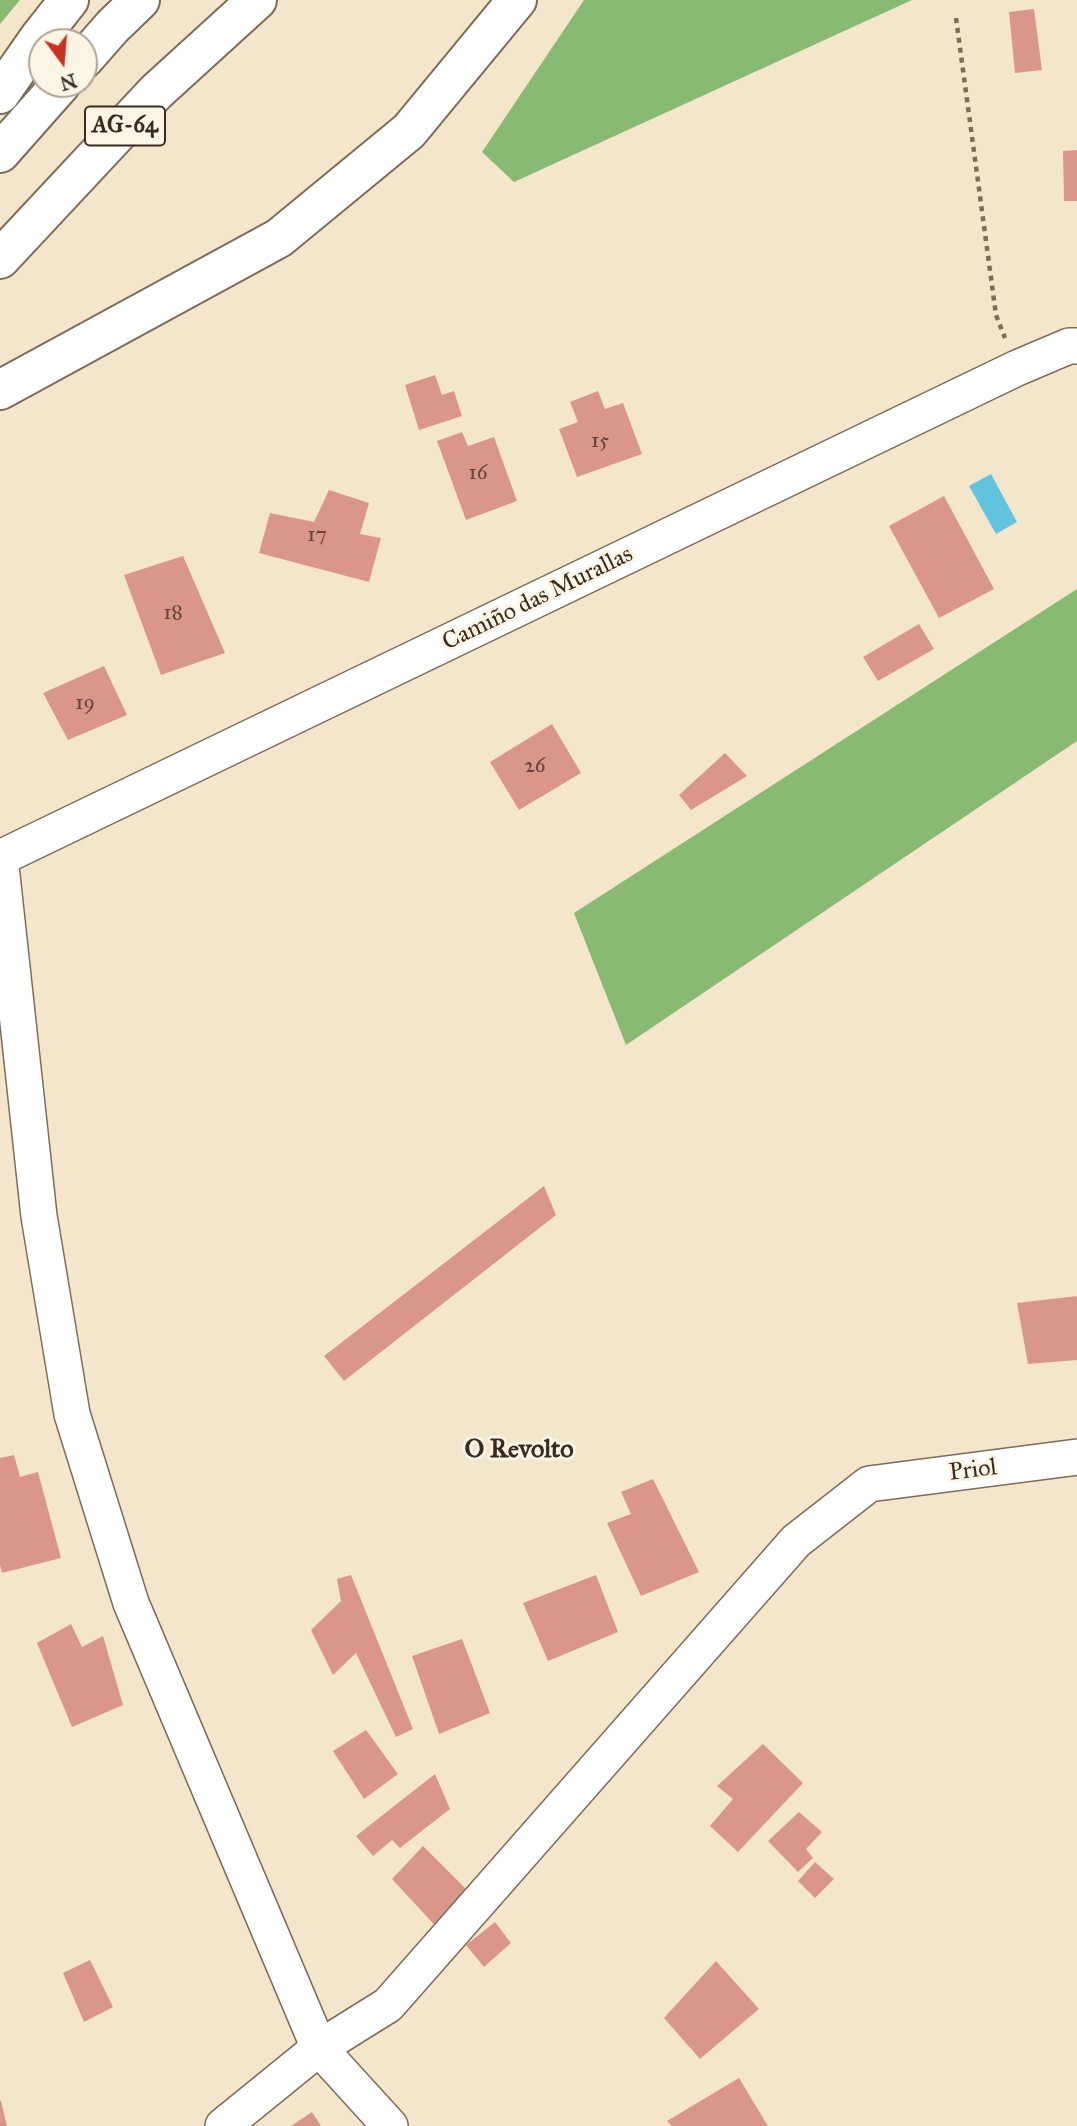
<!DOCTYPE html>
<meta charset="utf-8">
<style>
body{margin:0}
#map{position:relative;width:1077px;height:2126px;overflow:hidden;background:#f4e6ca;font-family:"IM FELL Great Primer",serif}
canvas{display:block}
.north{position:absolute;left:28px;top:28px;width:70px;height:70px;box-sizing:border-box;background:#fcf5e5;border:2px solid #afa495;border-radius:50%;rotate:164deg;font-size:19px;font-weight:700;line-height:28px;text-align:center;color:#3b2a1e}
.north::after{content:'';display:block;margin:auto;width:24px;height:32px;background:#c8321e;clip-path:polygon(50% 0,100% 100%,50% 72%,0 100%)}
</style>
<div id="map">
<canvas width="1077" height="2126"></canvas>
<div class="north">N</div>
</div>
<script>
const context = document.querySelector('canvas').getContext('2d');
context.lineJoin = 'round';
function fillPath(path, color) {
  context.fillStyle = color;
  context.fill(path, 'evenodd');
}
function strokePath(path, color, width, dash) {
  context.strokeStyle = color;
  context.lineWidth = width;
  context.lineCap = dash ? 'butt' : 'round';
  context.setLineDash(dash || []);
  context.stroke(path);
}
function label(font, color, halo, rows, align = 'center') {
  context.font = font + ' "IM FELL Great Primer",serif';
  context.lineWidth = 6;
  context.setLineDash([]);
  context.textBaseline = 'middle';
  context.strokeStyle = halo;
  context.fillStyle = color;
  for (const [text, x, y, turn = 0] of rows) {
    context.save();
    context.translate(x, y);
    context.rotate((+turn || 0) * Math.PI / 180);
    context.textAlign = isNaN(turn) ? turn : align;
    if (halo) context.strokeText(text, 0, 0);
    context.fillText(text, 0, 0);
    context.restore();
  }
}
fillPath(new Path2D(`
 M 0,0 L 20,0 L 0,24 Z
 M 584,0 L 912,0 L 514,182 L 482,152 Z
 M 1077,589 L 1077,741 L 626,1045 L 574,913 Z`), '#89ba74');
fillPath(new Path2D(`
 M 991,474 L 1017,522 L 996,534 L 969,486 Z`), '#61c4df');
fillPath(new Path2D(`
 M 1034,9 L 1042,70 L 1015,73 L 1009,12 Z
 M 1077,150 L 1077,201 L 1064,201 L 1063,151 Z
 M 435,375 L 442,395 L 454,391 L 462,416 L 419,430 L 405,385 Z
 M 598,391 L 605,409 L 623,403 L 642,454 L 577,477 L 559,429 L 578,422 L 570,402 Z
 M 462,432 L 468,446 L 494,437 L 517,501 L 466,520 L 437,441 Z
 M 329,490 L 369,503 L 360,534 L 381,538 L 369,582 L 259,553 L 270,513 L 314,522 Z
 M 944,496 L 994,589 L 939,618 L 889,526 Z
 M 183,556 L 225,653 L 161,675 L 124,575 Z
 M 919,624 L 934,649 L 878,681 L 863,657 Z
 M 104,666 L 127,715 L 68,740 L 43,693 Z
 M 552,724 L 581,773 L 519,810 L 490,762 Z
 M 725,753 L 747,776 L 691,810 L 679,795 Z
 M 544,1186 L 556,1215 L 344,1381 L 324,1356 Z
 M 1077,1296 L 1077,1360 L 1028,1364 L 1017,1303 Z
 M 14,1455 L 20,1477 L 38,1472 L 61,1558 L 2,1573 L 0,1565 L 0,1458 Z
 M 653,1479 L 699,1572 L 641,1596 L 607,1523 L 631,1514 L 621,1492 Z
 M 351,1575 L 413,1729 L 396,1737 L 356,1653 L 333,1675 L 311,1630 L 341,1601 L 337,1579 Z
 M 596,1575 L 618,1632 L 548,1661 L 523,1603 Z
 M 71,1624 L 82,1647 L 103,1636 L 123,1705 L 72,1727 L 37,1643 Z
 M 462,1639 L 490,1713 L 439,1734 L 412,1656 Z
 M 366,1730 L 398,1774 L 364,1799 L 333,1751 Z
 M 763,1744 L 803,1783 L 738,1852 L 710,1826 L 733,1799 L 717,1786 Z
 M 435,1774 L 450,1809 L 400,1848 L 392,1840 L 373,1856 L 356,1836 Z
 M 799,1812 L 822,1832 L 806,1849 L 813,1858 L 798,1872 L 768,1841 Z
 M 423,1846 L 473,1896 L 442,1933 L 392,1879 Z
 M 815,1862 L 834,1879 L 815,1898 L 798,1881 Z
 M 495,1922 L 511,1943 L 484,1967 L 466,1945 Z
 M 90,1960 L 113,2007 L 84,2022 L 63,1973 Z
 M 716,1961 L 759,2009 L 700,2059 L 664,2018 Z
 M 739,2078 L 768,2126 L 672,2126 L 667,2121 Z
 M 0,2101 L 1,2101 L 7,2126 L 0,2126 Z
 M 312,2112 L 321,2126 L 291,2126 Z`), '#db968c');
const minor = new Path2D(`
 M 0,857 L 39,1216 L 72,1414 L 131,1603 L 319,2048 L 390,2126
 M 0,858 L 1017,368 L 1069,346 L 1077,346
 M 223,2126 L 319,2048 L 388,2005 L 796,1541 L 869,1484 L 1077,1457`);
const motorway = new Path2D(`
 M 84,59 L 113,26 L 140,0
 M 0,94 L 39,38 L 69,0
 M 0,153 L 61,84
 M 0,259 L 156,92 L 257,0
 M 0,390 L 279,238 L 409,131 L 517,0`);
strokePath(minor, '#7c6c5a', 38);
strokePath(motorway, '#7c6c5a', 42);
strokePath(new Path2D(`
 M 956,18 L 996,315 L 1005,338`), '#7c6c5a', 4.5, [5, 5]);
strokePath(minor, '#fff', 35);
strokePath(motorway, '#fff', 38);
label('21px', '#63453a', null, [
 ["15",600,442],
 ["16",478,474],
 ["17",317,536],
 ["18",173,614],
 ["19",85,704],
 ["26",535,767]
]);
for (const [x, y, w] of [
 [125,126,80]
]) {
  const box = new Path2D();
  box.roundRect(x - w / 2, y - 19.5, w, 39, 5);
  context.fillStyle = '#fcf5e5';
  context.fill(box);
  strokePath(box, '#3b2a1e', 2);
}
label('bold 23px', '#3b2a1e', null, [
 ["AG-64",125,126]
]);
label('24px', '#3b2a1e', '#fcf5e5', [
 ["Camiño das Murallas",538,599,-26],
 ["Priol",973,1471,-7]
]);
label('bold 26px', '#3b2a1e', '#fcf5e5', [
 ["O Revolto",519,1451]
]);
</script>
